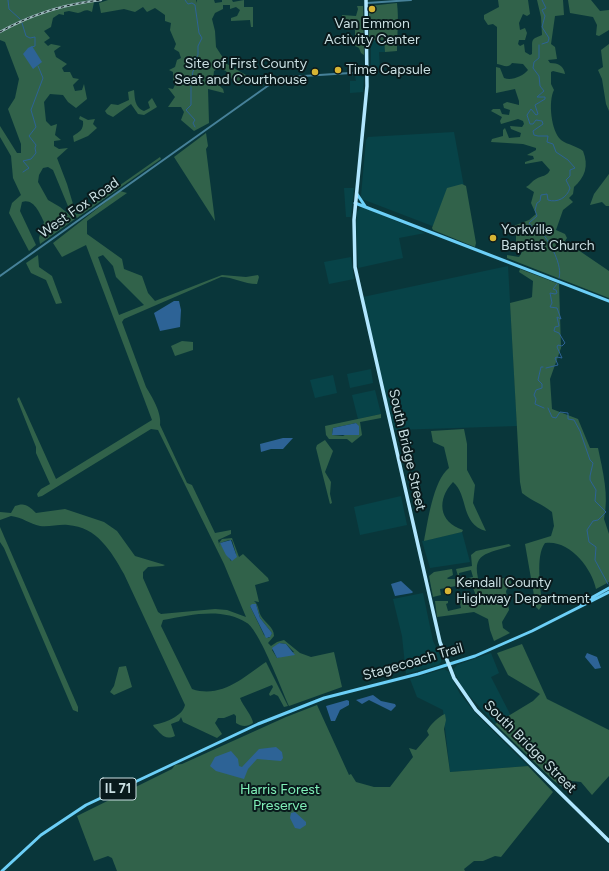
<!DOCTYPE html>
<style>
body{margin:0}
canvas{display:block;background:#09363a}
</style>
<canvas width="609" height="871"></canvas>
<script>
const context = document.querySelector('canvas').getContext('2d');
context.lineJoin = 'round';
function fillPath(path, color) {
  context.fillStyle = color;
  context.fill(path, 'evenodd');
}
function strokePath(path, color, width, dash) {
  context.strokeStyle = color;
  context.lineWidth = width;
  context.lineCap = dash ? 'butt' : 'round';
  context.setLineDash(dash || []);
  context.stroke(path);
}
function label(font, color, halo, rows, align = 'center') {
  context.font = font + ' Figtree,sans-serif';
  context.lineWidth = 4;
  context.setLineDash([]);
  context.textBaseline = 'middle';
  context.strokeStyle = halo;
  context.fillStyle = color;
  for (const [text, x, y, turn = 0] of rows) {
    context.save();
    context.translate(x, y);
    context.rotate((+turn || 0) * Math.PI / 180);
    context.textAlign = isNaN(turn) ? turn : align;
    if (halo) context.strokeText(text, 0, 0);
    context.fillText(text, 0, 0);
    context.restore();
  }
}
fillPath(new Path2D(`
 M 371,40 L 384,40 L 385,52 L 379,52 L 380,69 L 371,68 Z
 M 355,75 L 364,77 L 363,92 L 350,93 L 350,81 L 356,81 Z
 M 454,132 L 474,242 L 362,199 L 361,196 L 366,140 L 368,137 Z
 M 344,188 L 354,188 L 351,217 L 346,217 Z
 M 360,208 L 365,208 L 425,233 L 399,238 L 403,258 L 358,268 L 356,226 L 357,212 Z
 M 351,257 L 354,279 L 329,284 L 324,262 Z
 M 508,266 L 517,426 L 394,430 L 363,297 Z
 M 371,369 L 373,383 L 350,388 L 347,374 Z
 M 333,375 L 337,393 L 315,398 L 310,380 Z
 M 375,390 L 381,414 L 358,419 L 352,395 Z
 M 401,496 L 407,525 L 360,535 L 354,507 Z
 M 462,532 L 470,562 L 430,568 L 422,541 Z
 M 423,593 L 433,641 L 441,657 L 441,662 L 438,665 L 406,674 L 402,636 L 393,599 Z
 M 491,653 L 499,673 L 491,677 L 511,716 L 495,724 L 463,689 L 453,670 L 457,665 Z
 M 444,669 L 449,672 L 460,694 L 477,715 L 528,766 L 450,772 L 443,710 L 417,697 L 410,679 Z`), '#074348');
fillPath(new Path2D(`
 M 0,0 L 91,0 C 61,5 27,15 0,31 Z
 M 108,0 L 196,0 L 197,3 L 197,0 L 214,0 L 215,3 L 222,2 L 222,0 L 232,0 L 233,2 L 244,0 L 244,7 L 253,7 L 253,27 L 251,27 L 250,20 L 231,21 L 231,18 L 237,16 L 240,10 L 236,7 L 230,9 L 230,5 L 223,5 L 223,9 L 215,13 L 212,19 L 215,31 L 216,47 L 227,64 L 246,75 L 246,82 L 242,85 L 236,85 L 226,71 L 219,68 L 214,71 L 213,80 L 223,89 L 224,93 L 208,89 L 209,123 L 194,131 L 181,120 L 184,112 L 181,107 L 168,107 L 175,97 L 168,88 L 173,89 L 176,83 L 173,80 L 173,72 L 169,70 L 175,67 L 177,60 L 181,58 L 179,52 L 174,49 L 176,44 L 170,30 L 171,23 L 165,21 L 165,15 L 155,8 L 147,12 L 143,7 L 135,12 L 124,9 L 101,13 L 99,3 Z
 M 498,0 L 528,0 L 530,14 L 527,16 L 523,14 L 519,23 L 520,30 L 525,28 L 527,33 L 525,40 L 519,40 L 518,44 L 520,46 L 524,44 L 525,52 L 530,55 L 532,54 C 533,40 529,40 542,35 L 541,17 L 537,0 L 563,0 L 564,15 L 555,16 L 551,44 L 555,47 L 557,59 L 548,60 L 550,63 C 558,63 564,66 565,74 L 553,71 L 551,72 L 551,84 L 554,90 C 548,101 551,131 561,140 C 568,145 577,146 583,151 C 589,166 585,177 574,187 L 573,194 L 569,198 L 573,202 L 563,210 L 556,230 L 565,234 L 567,238 L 565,241 L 609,271 L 609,298 L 507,258 L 507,255 L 519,257 L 522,252 L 516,243 L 516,233 L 511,229 L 511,227 L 529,220 L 536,214 L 531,203 L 534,192 L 526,187 C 530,185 532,181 536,179 C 542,175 547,177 550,170 L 542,161 L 525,164 L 525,162 L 534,159 L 533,156 L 527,155 L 536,150 L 536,148 L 523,144 L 491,142 L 492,139 L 503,136 L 503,130 L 505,128 L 509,138 L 520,137 L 521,133 L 511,129 L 510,126 L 522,127 L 524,124 L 523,121 L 518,119 L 501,124 L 500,121 L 502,117 L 491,111 L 493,109 L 500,109 L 502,114 L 509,115 L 510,110 L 504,108 L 503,104 L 507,102 L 519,105 L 519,101 L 515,89 L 496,93 L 496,67 L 500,68 L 504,78 C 512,81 523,76 528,70 L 523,64 L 512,63 C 508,69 503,65 497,64 L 497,27 L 493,24 L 488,25 L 484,19 L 484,15 L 499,7 Z
 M 568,0 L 591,0 L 600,11 L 609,10 L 609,30 L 599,36 L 596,35 L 597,25 L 593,17 L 570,13 Z
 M 94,2 L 92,12 C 85,8 84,12 78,13 L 69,11 L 64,12 L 64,15 L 59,14 L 53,18 L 51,27 L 44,31 L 50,38 L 44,42 L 48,46 L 51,44 L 61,46 L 54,51 L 56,57 L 67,64 L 62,68 L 64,72 L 70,72 L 73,78 L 79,79 L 73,85 L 75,91 L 82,90 L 84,84 L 87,99 L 76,108 L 68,102 L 63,95 L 50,94 L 44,102 L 46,121 L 51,126 L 57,124 L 55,135 L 61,140 L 54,141 L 54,146 L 59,149 L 68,148 L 57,158 L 67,184 L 76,214 L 79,214 C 106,195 133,176 160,157 L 161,159 L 77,218 L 70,211 L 53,170 L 48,167 L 43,168 L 39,175 L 38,182 L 48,200 L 60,207 L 75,219 L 40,244 L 39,238 L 44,222 C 40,214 34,198 22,202 L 20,211 L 36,245 L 29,251 L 9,213 L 12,203 L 21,195 L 13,178 L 11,156 L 0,137 L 0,126 L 17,153 L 21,153 L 21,144 L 8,109 L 15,98 L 19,79 L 5,42 L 0,40 L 0,33 C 28,17 62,4 94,2 Z
 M 397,3 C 399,20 397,35 397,51 L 385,52 L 384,40 L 369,40 L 369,6 Z
 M 357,6 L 363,6 L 364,55 L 361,53 L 359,48 L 355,46 L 355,25 L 343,23 L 342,15 L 356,16 L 358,9 Z
 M 609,44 L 609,111 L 606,104 L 602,79 L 598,70 L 603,67 L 601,50 Z
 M 134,90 C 135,97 134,107 144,111 L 150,108 L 148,102 L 152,98 L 157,107 L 144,115 L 138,114 L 131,104 L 113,117 L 107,114 L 105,111 L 111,104 L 118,105 L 129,100 L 128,92 Z
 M 80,116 L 88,120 L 95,119 L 93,124 L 97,128 L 88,136 L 74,142 L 73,136 C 79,132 84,130 83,121 L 79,119 Z
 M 206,133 L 208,146 L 206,149 L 215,221 L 174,157 Z
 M 609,174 L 609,206 L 606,206 L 602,202 L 590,205 L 594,194 Z
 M 462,184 L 466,186 L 476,243 L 475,247 L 433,230 L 432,228 L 447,188 Z
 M 120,191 L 127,193 L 87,221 L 87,234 L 122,259 L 124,269 L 142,276 L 148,293 L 155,301 L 222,275 L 246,277 L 258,275 L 259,277 L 257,284 C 244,284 233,277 221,277 L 124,319 L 122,322 L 146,387 C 152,397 162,413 160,425 L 187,483 L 192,485 L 215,533 L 231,530 L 231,534 L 218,540 L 220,548 L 219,543 L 222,539 L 232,538 L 239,557 L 243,554 L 268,578 L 269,581 L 255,585 L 259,602 L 254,601 C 259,605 258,611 261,616 C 265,623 274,627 274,636 L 268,643 L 271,646 L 277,642 L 284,640 L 300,653 L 311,657 L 334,652 L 342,687 L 289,706 C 282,690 259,630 247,623 C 222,607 191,615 163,620 L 161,626 L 192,689 C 221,699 244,677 266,662 L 288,706 L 284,707 L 278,696 L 274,694 L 270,696 L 269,694 L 273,687 L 272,685 L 240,698 C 243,706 253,717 253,723 C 247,727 242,727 236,723 L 236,716 L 234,714 L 224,718 L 218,718 L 215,723 L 222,734 L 217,738 L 183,722 L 181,717 L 179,721 L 171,724 L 175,736 C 164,741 161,733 154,727 L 153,725 C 164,723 182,717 185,705 L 124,574 C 111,551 97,527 68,525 C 59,524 50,527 40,526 C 30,524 22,517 11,516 L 0,520 L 0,512 L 11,513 L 15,506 C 25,502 29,506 36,513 L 65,509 L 104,522 L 117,531 L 135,556 L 165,565 L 163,566 L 148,567 L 143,572 L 143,578 L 158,612 L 161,614 L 215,609 L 227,610 L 246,617 L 224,564 L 158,430 L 151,429 L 42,496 L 38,497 L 37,494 L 41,489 L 50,484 L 36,453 L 36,447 L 17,399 L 19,397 L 56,479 L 152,420 L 86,245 L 62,257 L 53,243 ZM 103,255 L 113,266 L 116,277 L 144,305 L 119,315 L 98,257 ZM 229,540 L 232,540 L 236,554 L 231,561 L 220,543 ZM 256,604 L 260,618 L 272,633 L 269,638 L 264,635 L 250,606 ZM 279,643 L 286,644 L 294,652 L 277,658 L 272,650 Z
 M 38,255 L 39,267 L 52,276 L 62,303 L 56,304 L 46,280 L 31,273 L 26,263 Z
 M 520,269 L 559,284 L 561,348 L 550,379 L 552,409 L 578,419 L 590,448 L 598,448 C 603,472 609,495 604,519 L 609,534 L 609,582 L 596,589 C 592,568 569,539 545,543 C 535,556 541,589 542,605 L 539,610 L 536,607 L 525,544 L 551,536 L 554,526 L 552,512 C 542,504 532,501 522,493 L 520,482 L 510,303 L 530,298 L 532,297 L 533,281 L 519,272 Z
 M 182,341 L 193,342 L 193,350 L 175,356 L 171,346 Z
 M 381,414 L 381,418 L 360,422 L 362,435 L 352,443 L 347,439 L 329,439 L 326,435 L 325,426 ZM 356,423 L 359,427 L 343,436 L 332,435 L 333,428 Z
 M 464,429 L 467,444 L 467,470 L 475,485 L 473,503 L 486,531 C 460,524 469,496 453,482 C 437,499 438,522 463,530 L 462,532 L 424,541 C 428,521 433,481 449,468 L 444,447 L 433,442 L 431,431 Z
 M 325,440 L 333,451 L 325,472 L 331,482 L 330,494 L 332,503 L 330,504 L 316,448 L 317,445 Z
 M 0,527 L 78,707 L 78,712 L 73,710 L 4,548 L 0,542 Z
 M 509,544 L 511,546 C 481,555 470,554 481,589 L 502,578 L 510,579 L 511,583 L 506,591 L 509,610 L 502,622 L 503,628 L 510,633 L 494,641 L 490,630 L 488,619 L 474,612 L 437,617 L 435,601 L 448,601 L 448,603 L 446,604 L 448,611 L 461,608 L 459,598 L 462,597 L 468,600 L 475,599 L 475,593 L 471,583 L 468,582 L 459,586 L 457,580 L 473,577 L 471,570 L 459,573 L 459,575 L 458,576 L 456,569 L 472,566 L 471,555 L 476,551 Z
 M 452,569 L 453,575 L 447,578 L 448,579 L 455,579 L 458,591 L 456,586 L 440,589 L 441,595 L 433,597 L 429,576 L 434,572 Z
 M 522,644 L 547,699 L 609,730 L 609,776 L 592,795 L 581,782 L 571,781 L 565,789 L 554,781 L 495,724 L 533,701 L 540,694 L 508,675 L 497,653 Z
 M 126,666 L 132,687 L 114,695 L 110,692 L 114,686 L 119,667 Z
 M 317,705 L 349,775 L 351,774 L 356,782 L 374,787 L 390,787 L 413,757 L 409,748 L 416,750 L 429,735 L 427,731 C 430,725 439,716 445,714 L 446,720 L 444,729 L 450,772 L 528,766 L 553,792 L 501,857 L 495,856 L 483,861 L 474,861 L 464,869 L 465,871 L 117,871 L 112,858 L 108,856 L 94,861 L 77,816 L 172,769 L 175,765 L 182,764 L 286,717 Z`), '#31624a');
fillPath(new Path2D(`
 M 32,46 L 42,62 L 33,69 L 23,54 L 28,48 Z
 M 174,301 L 179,301 L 181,310 L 180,327 L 160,331 L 154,313 Z
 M 356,423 L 359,426 L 359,435 L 332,435 L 333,428 Z
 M 283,438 L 293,438 L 283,449 L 271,449 L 261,452 L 260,444 Z
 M 231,540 L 237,557 L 232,561 L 226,555 L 220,543 Z
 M 401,581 L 413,592 L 412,593 L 395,596 L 391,584 Z
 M 252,604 L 256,604 L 260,618 L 272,633 L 270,637 L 266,638 L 250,606 Z
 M 279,643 L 286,644 L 295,655 L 277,658 L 272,648 Z
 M 587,653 L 597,657 L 601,668 L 595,669 L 585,657 Z
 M 373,695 L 381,701 L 395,704 L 396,706 L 391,711 L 369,700 L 362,704 L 356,700 Z
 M 347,700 L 349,701 L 349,705 L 340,710 L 335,721 L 331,721 L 326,706 Z
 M 276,747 L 282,752 L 283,758 L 281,761 L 257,759 L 248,769 L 244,779 L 216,771 L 210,766 L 215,757 L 231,751 L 238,759 L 239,766 L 242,767 L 259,749 Z
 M 295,812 L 306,822 L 306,825 L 300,829 L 295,828 L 290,818 L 291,813 Z`), '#2d6396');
strokePath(new Path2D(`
 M 8,0 L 9,9 L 20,19
 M 185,0 L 188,4 L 192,3 L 195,5 L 199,33 L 202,38 L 198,46 L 198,55 L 195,59 L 197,67 L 193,71 L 192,78
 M 542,0 L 546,8 L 542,10 L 545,16 L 542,27 L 549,38 L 548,42 L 542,44
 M 22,23 L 26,36 L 30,38 L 35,37 L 35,46 L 32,47
 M 539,45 L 539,58 L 534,62 L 533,68 L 539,76 L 540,86 L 544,91 L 537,97 L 545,97 L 545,99 L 535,105 L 538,114 L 536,115 L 531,109 L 527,115 L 530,124 L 533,124 L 536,120 L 542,121 L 543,124 L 533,131 L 534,135 L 538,136 L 548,136 L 547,142 L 553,144 L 556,152 L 568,160 L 575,168 L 570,170 L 570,176 L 566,180 L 570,188 C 567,198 557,203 548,200 L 547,194 L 541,195 L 540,201 L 537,203 L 535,210 L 537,216 L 529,223 L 532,227 L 544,222 L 544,231 L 542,233 C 550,242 563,266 559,278
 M 191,87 L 191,105 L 186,110 L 195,120 L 193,123 L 195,127
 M 23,172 L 29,168 L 23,161 L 31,159 L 36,153 L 35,148 L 36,145 L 29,136 L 36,127 L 31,110 L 43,78 L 38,66
 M 543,367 L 541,367 L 538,380 L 542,384 L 542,388 L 536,390 L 534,395 L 536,399 L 535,404 L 544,408
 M 546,368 L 558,365 L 555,358 L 557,357 L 562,358 L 557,347 L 558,345 L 562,346 L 565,343 L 559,333 L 554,331 L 555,327 L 559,326 L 557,317 L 561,319 L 557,308 L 550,307 L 552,303 L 550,293 L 555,294 L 557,293 L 556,290 L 553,289 L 557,284
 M 548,408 L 552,417 L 556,418 L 560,412 L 568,413 L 568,419 L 574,420 L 580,431 L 590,460 L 593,463 L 590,476 L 590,480 L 596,490 L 595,501 L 606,512 L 598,520 L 593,521 L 587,530 L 589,542 L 596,547 L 595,560 L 608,584`), '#2d6396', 1);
strokePath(new Path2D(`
 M 367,3 L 411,0
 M 0,276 L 276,80 L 288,77 L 366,72`), '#468199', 2);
strokePath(new Path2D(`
 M 357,194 L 365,206
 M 355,203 L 609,301
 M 581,605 L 582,603 L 609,588
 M 2,871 L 41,835 L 86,805 L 258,724 L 324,698 L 418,674 L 475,656 L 532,631 L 609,592`), '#6ccff7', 3);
strokePath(new Path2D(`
 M 366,0 L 367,86 L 354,220 L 355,267 L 440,642 L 454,678 L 476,710 L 609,841`), '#b1e7ff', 3.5);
const rail = new Path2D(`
 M 0,32 C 32,14 65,4 101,0`);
strokePath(rail, '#9ab5b9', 2.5);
strokePath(rail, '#091a1c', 1, [3]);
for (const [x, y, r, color] of [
 [372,9,4,"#d7b434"],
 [338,70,4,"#d7b434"],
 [315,72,4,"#d7b434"],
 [493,238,4,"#d7b434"],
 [448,591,4,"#d7b434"]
]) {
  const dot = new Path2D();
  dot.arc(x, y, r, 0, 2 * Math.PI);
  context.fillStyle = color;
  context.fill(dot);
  strokePath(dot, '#091a1c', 1.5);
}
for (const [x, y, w] of [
 [118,789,36]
]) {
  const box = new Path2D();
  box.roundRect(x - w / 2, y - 11, w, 22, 3);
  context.fillStyle = '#091a1c';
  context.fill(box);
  strokePath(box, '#cadfe2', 1);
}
label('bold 13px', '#cadfe2', null, [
 ["IL 71",118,789]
]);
label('14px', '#cadfe2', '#091a1c', [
 ["Van Emmon",372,24,"center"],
 ["Activity Center",372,40,"center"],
 ["Site of First County",307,64,"right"],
 ["Seat and Courthouse",307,80,"right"],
 ["Time Capsule",346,70],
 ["Yorkville",501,230],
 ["Baptist Church",501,246],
 ["Kendall County",456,583],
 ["Highway Department",456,599]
], 'left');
label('14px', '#cadfe2', '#091a1c', [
 ["West Fox Road",79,208,-35],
 ["South Bridge Street",407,450,77],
 ["Stagecoach Trail",413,662,-16],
 ["South Bridge Street",530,747,45]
]);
label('14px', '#80f0b8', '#091a1c', [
 ["Harris Forest",280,790],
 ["Preserve",280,806]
]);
</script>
